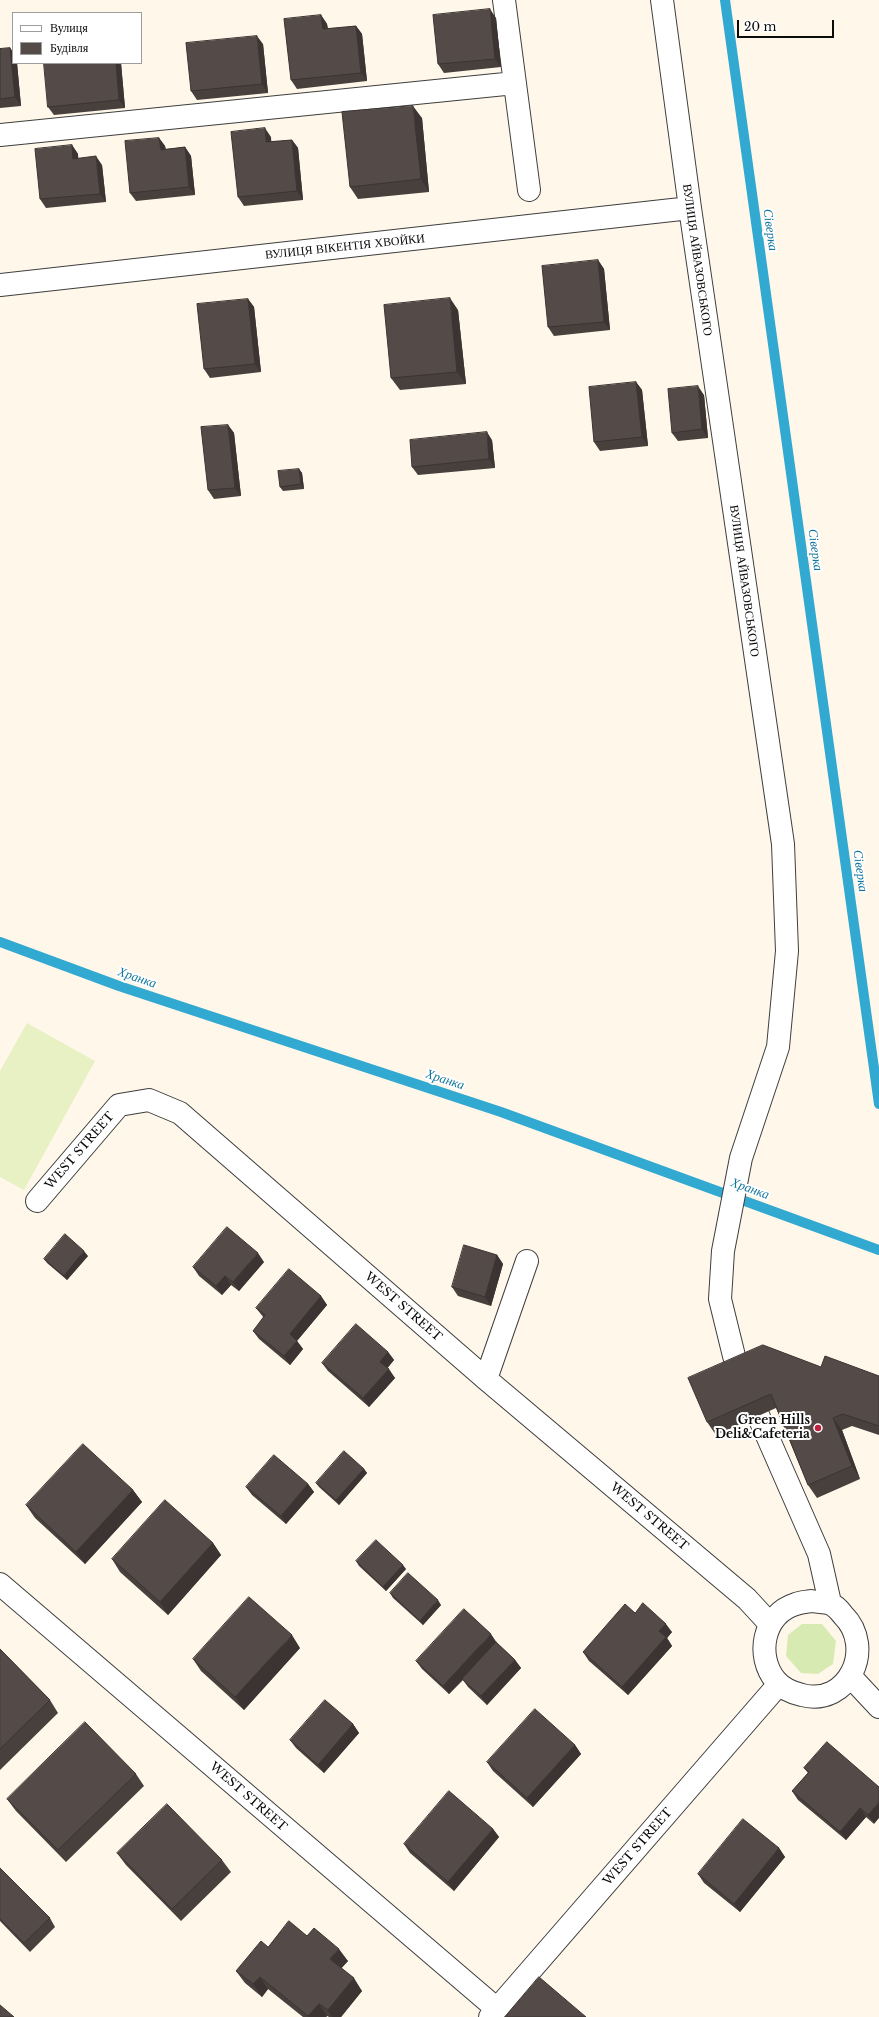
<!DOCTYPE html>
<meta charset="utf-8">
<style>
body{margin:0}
#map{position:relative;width:879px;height:2017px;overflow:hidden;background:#fff7e9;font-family:"Libre Baskerville",serif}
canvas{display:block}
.legend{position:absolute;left:12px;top:12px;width:130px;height:52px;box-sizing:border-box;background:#fff;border:1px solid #9d9d9d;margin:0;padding:5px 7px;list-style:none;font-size:12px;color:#0b0b0b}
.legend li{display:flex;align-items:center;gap:8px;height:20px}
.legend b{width:20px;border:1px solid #9d9d9d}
.scale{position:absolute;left:737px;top:20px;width:97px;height:18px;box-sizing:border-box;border:2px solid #0b0b0b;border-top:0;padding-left:5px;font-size:12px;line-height:14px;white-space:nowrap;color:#0b0b0b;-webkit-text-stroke:3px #fff;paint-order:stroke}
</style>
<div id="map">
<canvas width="879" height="2017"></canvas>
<ul class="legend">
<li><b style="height:5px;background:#fff"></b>Вулиця</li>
<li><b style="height:11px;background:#544a47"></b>Будівля</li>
</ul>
<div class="scale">20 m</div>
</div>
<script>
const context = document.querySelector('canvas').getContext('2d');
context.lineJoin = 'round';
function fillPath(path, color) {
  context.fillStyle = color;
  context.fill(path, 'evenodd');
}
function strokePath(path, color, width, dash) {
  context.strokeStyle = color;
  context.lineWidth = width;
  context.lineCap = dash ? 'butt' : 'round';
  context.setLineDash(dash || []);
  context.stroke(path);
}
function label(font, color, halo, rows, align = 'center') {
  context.font = font + ' "Libre Baskerville",serif';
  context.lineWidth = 4;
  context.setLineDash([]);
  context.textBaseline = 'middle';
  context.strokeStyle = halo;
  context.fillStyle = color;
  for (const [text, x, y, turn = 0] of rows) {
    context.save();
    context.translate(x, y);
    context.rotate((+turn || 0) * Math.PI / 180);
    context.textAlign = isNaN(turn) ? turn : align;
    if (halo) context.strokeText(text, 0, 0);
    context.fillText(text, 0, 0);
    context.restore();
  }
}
fillPath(new Path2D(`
 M 802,1624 L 822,1624 L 836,1641 L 833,1664 L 818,1674 L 801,1673 L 786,1656 L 788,1635 Z`), '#d7eab2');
fillPath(new Path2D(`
 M 27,1023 L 95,1061 L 24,1190 L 0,1177 L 0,1071 Z`), '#e8f1c4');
strokePath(new Path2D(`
 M 725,0 L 879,1104
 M 0,942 L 119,986 L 501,1112 L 879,1250`), '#31a9d1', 10);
const street = new Path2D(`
 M 504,0 L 529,190
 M 662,0 L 690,208 L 783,844 L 787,951 L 778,1047 L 741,1158 L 723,1251 L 720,1299 L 734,1356 L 740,1371
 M 0,135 L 515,83
 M 0,285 L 690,208
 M 37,1201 L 119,1105 L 149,1100 L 180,1113 L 486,1379 L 747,1599 L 770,1624
 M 486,1379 L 527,1261
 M 758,1415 L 819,1554 L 830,1603
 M 0,1584 L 497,2009
 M 811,1601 C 817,1602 824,1602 829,1603 C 834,1605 840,1611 843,1615 C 876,1648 848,1707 802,1695 C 793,1693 783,1689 776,1681 C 755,1656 763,1614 796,1604 C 801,1602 806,1602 811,1601 Z
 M 850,1676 L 879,1707
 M 490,2017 L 779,1684`);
strokePath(street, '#3e3e3e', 24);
strokePath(street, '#fff', 22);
fillPath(new Path2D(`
 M 321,15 L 327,24 L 328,29 L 356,26 L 362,34 L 367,81 L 297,89 L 291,80 Z
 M 496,18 L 501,67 L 444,73 L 438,64 Z
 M 263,44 L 268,93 L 197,100 L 191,91 Z
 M 10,48 L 13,52 L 13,63 L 17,63 L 21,106 L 0,108 L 0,49 Z
 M 44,63 L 121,63 L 125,108 L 54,115 L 48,107 Z
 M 422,118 L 429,192 L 358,199 L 350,187 Z
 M 271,137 L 271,142 L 292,140 L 298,148 L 303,200 L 244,206 L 238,197 Z
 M 159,138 L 165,146 L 166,149 L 185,147 L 191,156 L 195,195 L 136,201 L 130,193 Z
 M 72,145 L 78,154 L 78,158 L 102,165 L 106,202 L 46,208 L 40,199 Z
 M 598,260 L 604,269 L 610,330 L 554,336 L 548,327 Z
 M 248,299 L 254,307 L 261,372 L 210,378 L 204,369 Z
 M 458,310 L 466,384 L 400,390 L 391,378 Z
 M 636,382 L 642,390 L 648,446 L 600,451 L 594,442 Z
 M 704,395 L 708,438 L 678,441 L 672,433 Z
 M 228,425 L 234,433 L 241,496 L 214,499 L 208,490 Z
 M 492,440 L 495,468 L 418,475 L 412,467 Z
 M 299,469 L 302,473 L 304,489 L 283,491 L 280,487 Z
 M 497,1255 L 503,1264 L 491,1306 L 458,1296 L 452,1287 Z
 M 88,1256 L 67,1280 L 47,1263 L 44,1259 Z
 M 264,1262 L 239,1291 L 231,1285 L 222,1295 L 199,1276 L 193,1267 Z
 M 321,1296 L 327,1305 L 297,1341 L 303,1349 L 290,1365 L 259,1339 L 253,1331 L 264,1318 L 256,1308 Z
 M 388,1352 L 394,1360 L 387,1368 L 395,1378 L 369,1407 L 328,1371 L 322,1363 Z
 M 821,1367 L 879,1376 L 879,1435 L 852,1426 L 842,1430 L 860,1479 L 817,1498 L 808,1485 L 776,1408 L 716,1435 L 707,1422 Z
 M 364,1469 L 367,1473 L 339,1505 L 319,1487 L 316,1483 Z
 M 308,1484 L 314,1492 L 286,1524 L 252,1495 L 246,1487 Z
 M 133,1490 L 142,1502 L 85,1564 L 35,1518 L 26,1505 Z
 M 213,1543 L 221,1555 L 168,1615 L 120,1572 L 112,1559 Z
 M 356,1561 L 406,1569 L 386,1591 L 359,1566 Z
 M 390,1593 L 441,1605 L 423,1625 L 393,1598 Z
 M 635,1613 L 672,1632 L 667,1638 L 672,1646 L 628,1695 L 589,1661 L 583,1652 Z
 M 497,1643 L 515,1660 L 521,1668 L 487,1705 L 468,1687 L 463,1680 L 449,1694 L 422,1669 L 416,1661 Z
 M 300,1648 L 244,1710 L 201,1671 L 193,1659 Z
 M 0,1649 L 50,1700 L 58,1713 L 0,1770 Z
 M 353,1724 L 359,1733 L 324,1773 L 296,1748 L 290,1740 Z
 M 827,1742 L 874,1824 L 866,1817 L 846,1840 L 798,1800 L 792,1791 L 808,1773 L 804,1768 Z
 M 575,1745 L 581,1754 L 533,1807 L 493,1771 L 487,1762 Z
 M 136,1774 L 144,1786 L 66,1862 L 16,1811 L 7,1799 Z
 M 493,1829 L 499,1837 L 454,1891 L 410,1853 L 404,1844 Z
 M 779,1848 L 785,1857 L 740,1912 L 704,1883 L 698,1874 Z
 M 117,1853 L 222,1860 L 231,1872 L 181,1921 L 126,1865 Z
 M 0,1868 L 50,1918 L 55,1927 L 30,1952 L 0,1921 Z
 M 307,1936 L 348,1961 L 341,1968 L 362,1991 L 341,2017 L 329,2017 L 327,2016 L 326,2017 L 303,2017 L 268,1989 L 262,1997 L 245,1983 L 236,1971 L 268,1947 Z`), '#48403d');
fillPath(new Path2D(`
 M 490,9 L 496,18 L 501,67 L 495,59 Z
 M 321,15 L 327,24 L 329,38 L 323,29 Z
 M 356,26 L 362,34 L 367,81 L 361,73 Z
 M 257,36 L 263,44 L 268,93 L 262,84 Z
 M 10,48 L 13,52 L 13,63 L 17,63 L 21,106 L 15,97 Z
 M 116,63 L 121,63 L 125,108 L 119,100 Z
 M 413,106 L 422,118 L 429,192 L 421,179 Z
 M 265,128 L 271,137 L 272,151 L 266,142 Z
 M 159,138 L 165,146 L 166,158 L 161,150 Z
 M 292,140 L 298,148 L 303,200 L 297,191 Z
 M 72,145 L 78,154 L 79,167 L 73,159 Z
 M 185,147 L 191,156 L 195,195 L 189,187 Z
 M 96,156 L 102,165 L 106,202 L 100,194 Z
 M 598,260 L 604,269 L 610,330 L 604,322 Z
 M 450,298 L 458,310 L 466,384 L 457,372 Z
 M 248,299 L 254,307 L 261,372 L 255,364 Z
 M 636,382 L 642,390 L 648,446 L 642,437 Z
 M 698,386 L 704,395 L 708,438 L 702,429 Z
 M 228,425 L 234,433 L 241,496 L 235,488 Z
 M 487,432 L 492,440 L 495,468 L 489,459 Z
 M 299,469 L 302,473 L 304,489 L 301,484 Z
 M 84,1251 L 88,1256 L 67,1280 L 64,1276 Z
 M 258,1253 L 264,1262 L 239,1291 L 233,1282 Z
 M 497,1255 L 503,1264 L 491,1306 L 485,1297 Z
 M 225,1276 L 231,1285 L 222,1295 L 216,1286 Z
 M 321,1296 L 327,1305 L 296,1342 L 297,1341 L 303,1349 L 290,1365 L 284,1356 L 290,1334 Z
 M 388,1352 L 394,1360 L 386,1370 L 380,1362 Z
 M 389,1369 L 395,1378 L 369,1407 L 363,1398 Z
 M 833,1418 L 842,1430 L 860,1479 L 852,1466 Z
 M 364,1469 L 367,1473 L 339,1505 L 336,1500 Z
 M 308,1484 L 314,1492 L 286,1524 L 281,1516 Z
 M 133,1490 L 142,1502 L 85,1564 L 76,1552 Z
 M 213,1543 L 221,1555 L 168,1615 L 160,1602 Z
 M 403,1565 L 406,1569 L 386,1591 L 383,1587 Z
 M 438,1600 L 441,1605 L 423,1625 L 420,1621 Z
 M 666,1624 L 672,1632 L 667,1638 L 672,1646 L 628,1695 L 622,1687 L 659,1631 Z
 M 491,1634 L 497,1643 L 449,1694 L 443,1686 Z
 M 292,1635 L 300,1648 L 244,1710 L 235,1697 Z
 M 515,1660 L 521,1668 L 487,1705 L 481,1696 Z
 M 353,1724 L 359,1733 L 324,1773 L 318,1765 Z
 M 575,1745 L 581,1754 L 533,1807 L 527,1798 Z
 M 879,1802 L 879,1818 L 874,1824 L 868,1815 Z
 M 860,1808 L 866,1817 L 846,1840 L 840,1832 Z
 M 493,1829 L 499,1837 L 454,1891 L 448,1882 Z
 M 779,1848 L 785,1857 L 740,1912 L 734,1904 Z
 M 339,1949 L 348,1961 L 339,1971 L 330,1959 Z
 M 260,1977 L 268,1989 L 262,1997 L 253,1984 Z
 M 354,1978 L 362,1991 L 341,2017 L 332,2017 L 328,2010 Z
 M 319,2004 L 327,2016 L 326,2017 L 309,2017 L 308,2016 Z`), '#3b3432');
const building = new Path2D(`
 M 490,9 L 495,59 L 438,64 L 433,15 Z
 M 321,15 L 323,29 L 356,26 L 361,73 L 291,80 L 284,19 Z
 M 257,36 L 262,84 L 191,91 L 186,43 Z
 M 10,48 L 15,97 L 0,99 L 0,49 Z
 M 44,63 L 116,63 L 119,100 L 48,107 Z
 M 413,106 L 421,179 L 350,187 L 342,112 Z
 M 265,128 L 266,142 L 292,140 L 297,191 L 238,197 L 231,132 Z
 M 159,138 L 161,150 L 185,147 L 189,187 L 130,193 L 125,141 Z
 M 72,145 L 73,159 L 96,156 L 100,194 L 40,199 L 35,149 Z
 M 598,260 L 604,322 L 548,327 L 542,266 Z
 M 450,298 L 457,372 L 391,378 L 384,305 Z
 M 248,299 L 255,364 L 204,369 L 197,304 Z
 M 636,382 L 642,437 L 594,442 L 589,387 Z
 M 698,386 L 702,429 L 672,433 L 668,389 Z
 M 228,425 L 235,488 L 208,490 L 201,427 Z
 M 487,432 L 489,459 L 412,467 L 410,440 Z
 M 299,469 L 301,484 L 280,487 L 278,471 Z
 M 227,1227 L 258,1253 L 233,1282 L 225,1276 L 216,1286 L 193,1267 Z
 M 65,1234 L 84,1251 L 64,1276 L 44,1259 Z
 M 464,1245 L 497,1255 L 485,1297 L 452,1287 Z
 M 289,1269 L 321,1296 L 290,1334 L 297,1341 L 284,1356 L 253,1331 L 265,1315 L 256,1308 Z
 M 356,1324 L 388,1352 L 380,1362 L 389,1369 L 363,1398 L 322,1363 Z
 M 763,1345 L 821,1367 L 825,1356 L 879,1376 L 879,1426 L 843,1414 L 833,1418 L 852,1466 L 808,1485 L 771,1394 L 707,1422 L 688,1378 Z
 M 83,1444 L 133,1490 L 76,1552 L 26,1505 Z
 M 344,1451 L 364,1469 L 336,1500 L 316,1483 Z
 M 274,1455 L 308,1484 L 281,1516 L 246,1487 Z
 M 165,1500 L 213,1543 L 160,1602 L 112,1559 Z
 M 376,1540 L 403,1565 L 383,1587 L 356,1561 Z
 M 408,1573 L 438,1600 L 420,1621 L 390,1593 Z
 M 249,1597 L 292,1635 L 235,1697 L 193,1659 Z
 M 643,1603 L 666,1624 L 659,1631 L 666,1637 L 622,1687 L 583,1652 L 625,1604 L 635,1613 Z
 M 464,1609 L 491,1634 L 443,1686 L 416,1661 Z
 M 496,1642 L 515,1660 L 481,1696 L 462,1679 Z
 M 0,1649 L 50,1700 L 0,1749 Z
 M 325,1700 L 353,1724 L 318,1765 L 290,1740 Z
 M 535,1709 L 575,1745 L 527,1798 L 487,1762 Z
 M 85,1722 L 136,1774 L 58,1850 L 7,1799 Z
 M 827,1742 L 879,1787 L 879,1802 L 868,1815 L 860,1808 L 840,1832 L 792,1791 L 809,1772 L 804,1768 Z
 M 449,1791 L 493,1829 L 448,1882 L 404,1844 Z
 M 167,1804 L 222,1860 L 172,1909 L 117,1853 Z
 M 743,1819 L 779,1848 L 734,1904 L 698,1874 Z
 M 0,1868 L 50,1918 L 24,1943 L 0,1919 Z
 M 289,1921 L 307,1936 L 314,1928 L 339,1949 L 330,1959 L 354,1978 L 328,2010 L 319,2004 L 308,2016 L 260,1977 L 253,1984 L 236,1971 L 261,1941 L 268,1947 Z
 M 539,1977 L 586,2017 L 505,2017 Z
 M 0,2005 L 14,2017 L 0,2017 Z`);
fillPath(building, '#544a47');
strokePath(building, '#3b3432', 1);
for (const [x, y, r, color] of [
 [818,1428,4,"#be203f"]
]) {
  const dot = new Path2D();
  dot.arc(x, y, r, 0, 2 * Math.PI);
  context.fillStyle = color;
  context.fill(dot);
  strokePath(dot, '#fff', 1.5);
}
label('12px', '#0b0b0b', '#fff', [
 ["ВУЛИЦЯ ВІКЕНТІЯ ХВОЙКИ",345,247,-6],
 ["ВУЛИЦЯ АЙВАЗОВСЬКОГО",697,260,82],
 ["ВУЛИЦЯ АЙВАЗОВСЬКОГО",744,581,82],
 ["WEST STREET",80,1151,-49],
 ["WEST STREET",403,1307,41],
 ["WEST STREET",649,1517,40],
 ["WEST STREET",248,1797,41],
 ["WEST STREET",638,1847,-49]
]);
label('bold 12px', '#0b0b0b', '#fff', [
 ["Green Hills",810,1421],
 ["Deli&Cafeteria",810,1435]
], 'right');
label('italic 13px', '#12779f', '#fff', [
 ["Сіверка",770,230,82],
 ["Сіверка",815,550,82],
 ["Сіверка",860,871,82],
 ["Хранка",137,978,19],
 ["Хранка",445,1080,18],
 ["Хранка",750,1189,20]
]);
</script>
